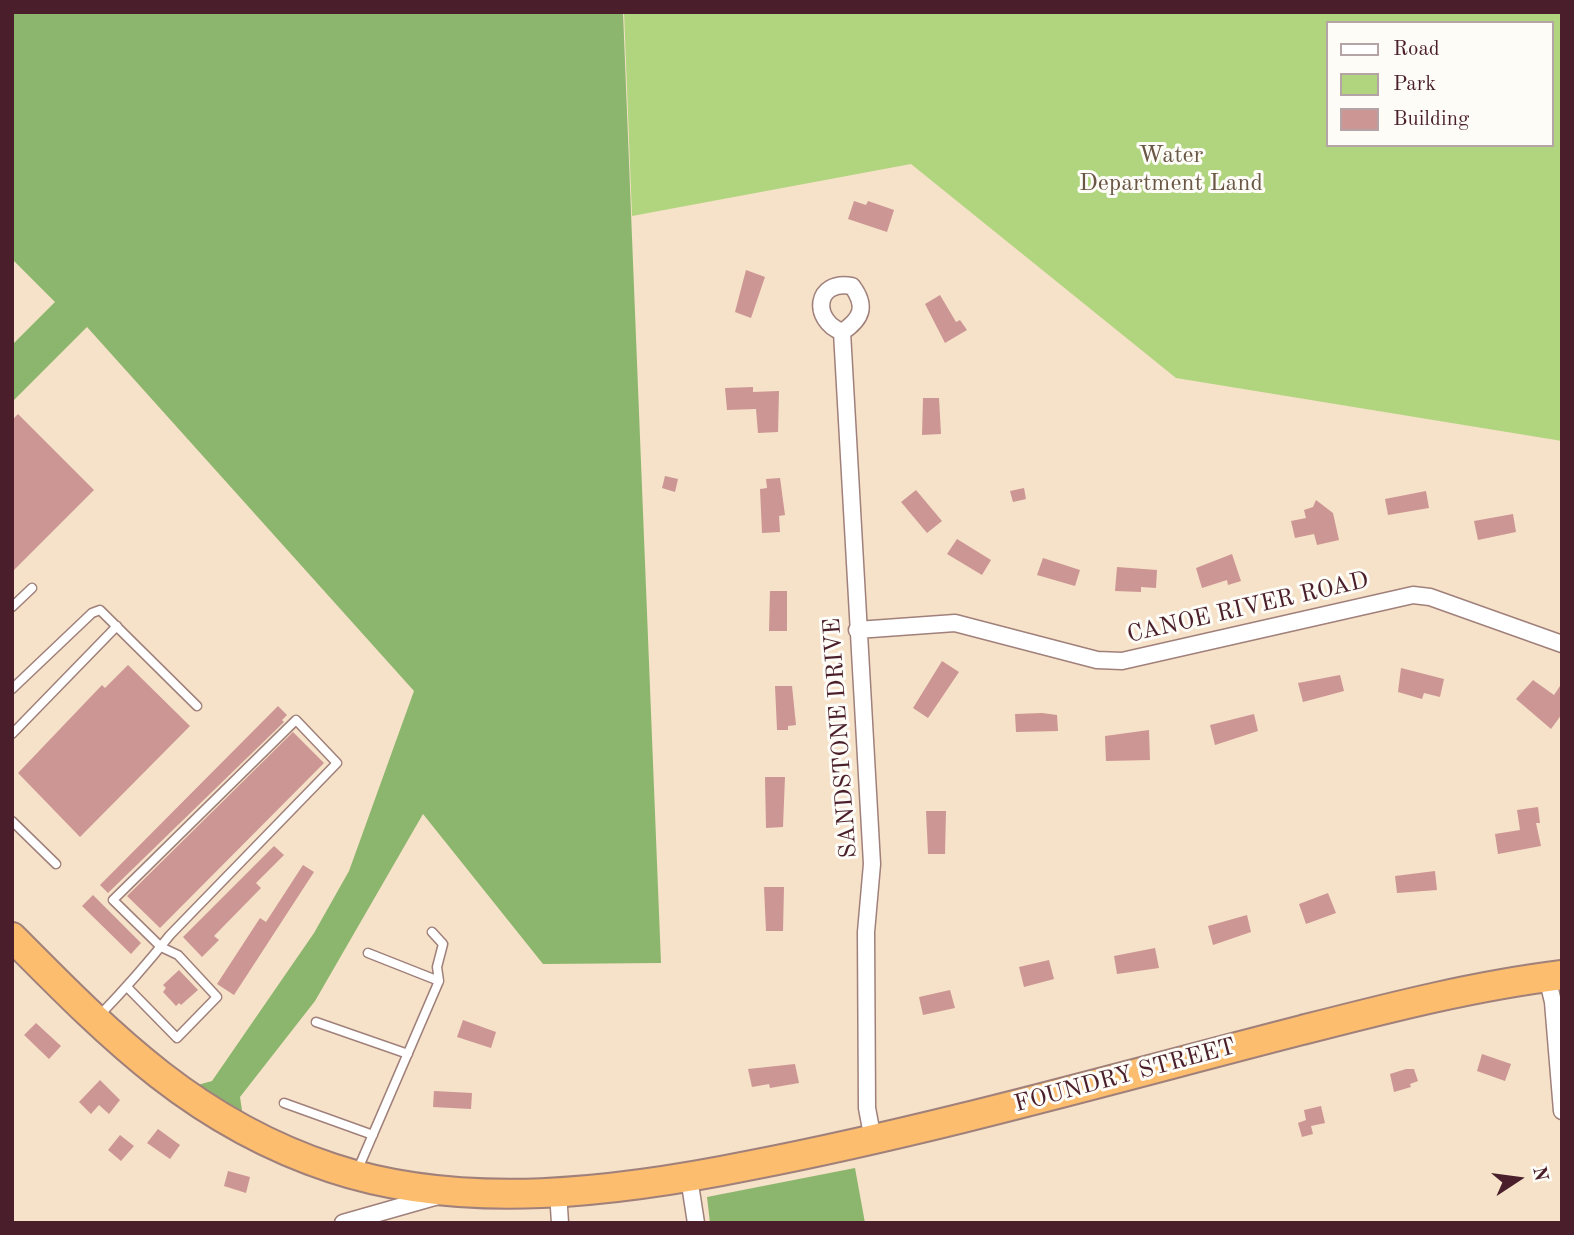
<!DOCTYPE html>
<style>
body{margin:0}
#map{position:relative;width:1574px;height:1235px;overflow:hidden;background:#f6e1c9;font-family:"Old Standard TT",serif}
canvas{display:block}
.frame{position:absolute;inset:0;border:14px solid #4a1f2b;pointer-events:none}
.legend{position:absolute;left:1326px;top:21px;width:228px;height:126px;box-sizing:border-box;background:#fdfcf7;border:2px solid #b5a4a5;margin:0;padding:9px 12px;list-style:none;font-size:21px;color:#4a1f2b}
.legend li{display:flex;align-items:center;gap:14px;height:35px}
.legend b{width:35px;border:2px solid #b5a4a5}
.north{position:absolute;left:1483px;top:1144px;width:70px;height:70px;-webkit-text-stroke:5px #fdfcf7;paint-order:stroke;rotate:77deg;font-size:19px;font-weight:700;line-height:28px;text-align:center;color:#4a1f2b}
.north::after{content:'';display:block;margin:auto;width:24px;height:32px;background:#4a1f2b;clip-path:polygon(50% 0,100% 100%,50% 72%,0 100%)}
</style>
<div id="map">
<canvas width="1574" height="1235"></canvas>
<div class="frame"></div>
<ul class="legend">
<li><b style="height:9px;background:#fff"></b>Road</li>
<li><b style="height:19px;background:#b1d57e"></b>Park</li>
<li><b style="height:19px;background:#cc9694"></b>Building</li>
</ul>
<div class="north">N</div>
</div>
<script>
const context = document.querySelector('canvas').getContext('2d');
context.lineJoin = 'round';
function fillPath(path, color) {
  context.fillStyle = color;
  context.fill(path, 'evenodd');
}
function strokePath(path, color, width, dash) {
  context.strokeStyle = color;
  context.lineWidth = width;
  context.lineCap = dash ? 'butt' : 'round';
  context.setLineDash(dash || []);
  context.stroke(path);
}
function label(font, color, halo, rows, align = 'center') {
  context.font = font + ' "Old Standard TT",serif';
  context.lineWidth = 6;
  context.setLineDash([]);
  context.textBaseline = 'middle';
  context.strokeStyle = halo;
  context.fillStyle = color;
  for (const [text, x, y, turn = 0] of rows) {
    context.save();
    context.translate(x, y);
    context.rotate((+turn || 0) * Math.PI / 180);
    context.textAlign = isNaN(turn) ? turn : align;
    if (halo) context.strokeText(text, 0, 0);
    context.fillText(text, 0, 0);
    context.restore();
  }
}
fillPath(new Path2D(`
 M 624,12 L 1562,12 L 1562,441 L 1176,378 L 911,164 L 632,216 ZM 1327,23 L 1551,23 L 1551,145 L 1327,145 Z`), '#b1d57e');
fillPath(new Path2D(`
 M 12,12 L 623,12 L 661,963 L 543,964 L 423,814 L 315,1001 L 240,1097 L 243,1117 L 190,1087 L 212,1081 L 314,933 L 349,871 L 414,691 L 87,327 L 12,402 L 12,345 L 55,302 L 12,259 Z
 M 855,1168 L 865,1223 L 710,1223 L 707,1197 Z`), '#8cb66d');
fillPath(new Path2D(`
 M 854,201 L 866,205 L 868,201 L 894,210 L 887,232 L 848,219 Z
 M 746,270 L 765,277 L 751,318 L 735,312 Z
 M 940,295 L 956,322 L 960,320 L 967,330 L 945,343 L 925,304 Z
 M 753,387 L 753,392 L 779,391 L 778,432 L 758,433 L 756,409 L 727,410 L 725,388 Z
 M 923,398 L 939,398 L 941,434 L 922,435 Z
 M 18,414 L 94,490 L 12,572 L 12,420 Z
 M 665,476 L 678,479 L 675,492 L 662,488 Z
 M 780,478 L 785,515 L 779,516 L 780,532 L 762,533 L 760,489 L 767,488 L 766,479 Z
 M 1024,488 L 1026,499 L 1013,502 L 1010,491 Z
 M 916,490 L 942,521 L 927,533 L 901,502 Z
 M 1426,491 L 1429,508 L 1388,515 L 1385,499 Z
 M 1316,500 L 1333,513 L 1339,540 L 1317,545 L 1314,534 L 1295,538 L 1291,521 L 1306,518 L 1304,510 L 1313,507 Z
 M 1513,514 L 1516,532 L 1478,540 L 1474,521 Z
 M 957,539 L 991,560 L 982,575 L 947,554 Z
 M 1232,554 L 1241,581 L 1228,585 L 1227,580 L 1202,588 L 1196,568 Z
 M 1043,558 L 1080,570 L 1075,586 L 1037,575 Z
 M 1117,567 L 1157,570 L 1156,588 L 1141,587 L 1141,592 L 1115,591 Z
 M 770,591 L 787,591 L 787,631 L 769,631 Z
 M 942,661 L 959,672 L 928,718 L 913,708 Z
 M 128,665 L 190,726 L 80,837 L 18,773 L 102,685 L 105,688 Z
 M 1401,668 L 1444,679 L 1440,697 L 1424,693 L 1422,699 L 1398,692 Z
 M 1340,675 L 1344,691 L 1303,702 L 1298,683 Z
 M 1533,680 L 1554,695 L 1562,683 L 1562,714 L 1551,729 L 1516,699 Z
 M 775,686 L 792,686 L 796,725 L 788,726 L 788,730 L 777,730 Z
 M 278,706 L 287,715 L 282,720 L 284,722 L 108,893 L 100,885 Z
 M 1042,713 L 1057,715 L 1058,731 L 1016,732 L 1015,714 Z
 M 1254,714 L 1258,731 L 1215,745 L 1210,725 Z
 M 1149,730 L 1150,760 L 1106,761 L 1105,736 Z
 M 293,732 L 324,763 L 160,928 L 127,896 Z
 M 765,777 L 785,777 L 783,827 L 766,828 Z
 M 1538,807 L 1540,823 L 1536,823 L 1541,846 L 1498,854 L 1495,834 L 1520,830 L 1517,810 Z
 M 926,811 L 946,811 L 945,854 L 928,854 Z
 M 274,846 L 284,855 L 256,883 L 261,888 L 214,936 L 219,940 L 202,957 L 183,937 Z
 M 303,865 L 314,872 L 234,995 L 217,984 L 260,918 L 266,922 Z
 M 1435,871 L 1437,890 L 1397,893 L 1395,876 Z
 M 764,887 L 784,887 L 783,931 L 766,931 Z
 M 1328,893 L 1336,913 L 1306,924 L 1299,904 Z
 M 93,895 L 141,943 L 131,954 L 82,906 Z
 M 1247,915 L 1251,932 L 1213,945 L 1208,926 Z
 M 1155,948 L 1159,968 L 1117,974 L 1114,956 Z
 M 1049,960 L 1054,979 L 1024,987 L 1019,967 Z
 M 179,970 L 198,990 L 181,1005 L 179,1003 L 176,1006 L 163,992 L 166,988 L 163,985 Z
 M 950,990 L 955,1008 L 923,1015 L 919,997 Z
 M 463,1020 L 496,1032 L 491,1048 L 457,1037 Z
 M 36,1023 L 61,1046 L 49,1059 L 24,1035 Z
 M 1482,1054 L 1511,1064 L 1505,1081 L 1477,1071 Z
 M 795,1064 L 799,1083 L 770,1088 L 769,1084 L 752,1087 L 748,1069 Z
 M 1406,1069 L 1414,1069 L 1418,1081 L 1410,1084 L 1411,1087 L 1394,1092 L 1390,1074 Z
 M 100,1080 L 120,1100 L 109,1114 L 99,1105 L 91,1114 L 79,1102 Z
 M 434,1091 L 472,1093 L 471,1109 L 433,1107 Z
 M 1321,1106 L 1325,1123 L 1311,1126 L 1313,1134 L 1302,1137 L 1298,1123 L 1306,1120 L 1304,1110 Z
 M 158,1129 L 180,1145 L 170,1159 L 147,1143 Z
 M 120,1135 L 134,1146 L 121,1161 L 108,1150 Z
 M 228,1171 L 250,1177 L 246,1193 L 224,1186 Z`), '#cc9694');
const lane = new Path2D(`
 M 12,607 L 32,588
 M 12,689 L 92,613 L 100,610 L 197,706
 M 12,734 L 117,626
 M 12,821 L 56,864
 M 432,932 L 443,944 L 437,967 L 439,981
 M 98,1017 C 124,990 147,964 170,935 L 337,763 L 296,720 L 113,900 L 161,947 L 178,955 L 217,997 L 177,1038 L 127,987
 M 316,1022 L 408,1054
 M 284,1103 L 373,1135
 M 358,1169 L 439,981 L 368,953`);
const street = new Path2D(`
 M 842,332 C 862,319 867,306 852,286 C 815,279 811,320 842,332 L 872,864 L 866,932 L 867,1108 L 873,1140
 M 857,630 L 955,623 L 1097,660 L 1122,661 L 1413,595 L 1430,597 L 1562,644
 M 1547,977 L 1553,1002 L 1562,1111
 M 689,1178 L 696,1223
 M 558,1192 L 560,1223
 M 343,1223 L 438,1196`);
const highway = new Path2D(`
 M 12,937 C 111,1037 195,1123 332,1168 C 464,1212 619,1192 752,1165 C 937,1129 1119,1077 1302,1030 C 1388,1008 1473,986 1562,975`);
strokePath(lane, '#a0807a', 11);
strokePath(street, '#a0807a', 19);
strokePath(highway, '#a0807a', 32);
strokePath(lane, '#fff', 8);
strokePath(street, '#fff', 16);
strokePath(highway, '#fcbd6f', 28);
label('24px', '#695644', '#fdfcf7', [
 ["Water",1171,156],
 ["Department Land",1171,184]
]);
label('24px', '#4a1f2b', '#fdfcf7', [
 ["CANOE RIVER ROAD",1248,608,-13],
 ["SANDSTONE DRIVE",841,738,-94],
 ["FOUNDRY STREET",1125,1076,-15]
]);
</script>
